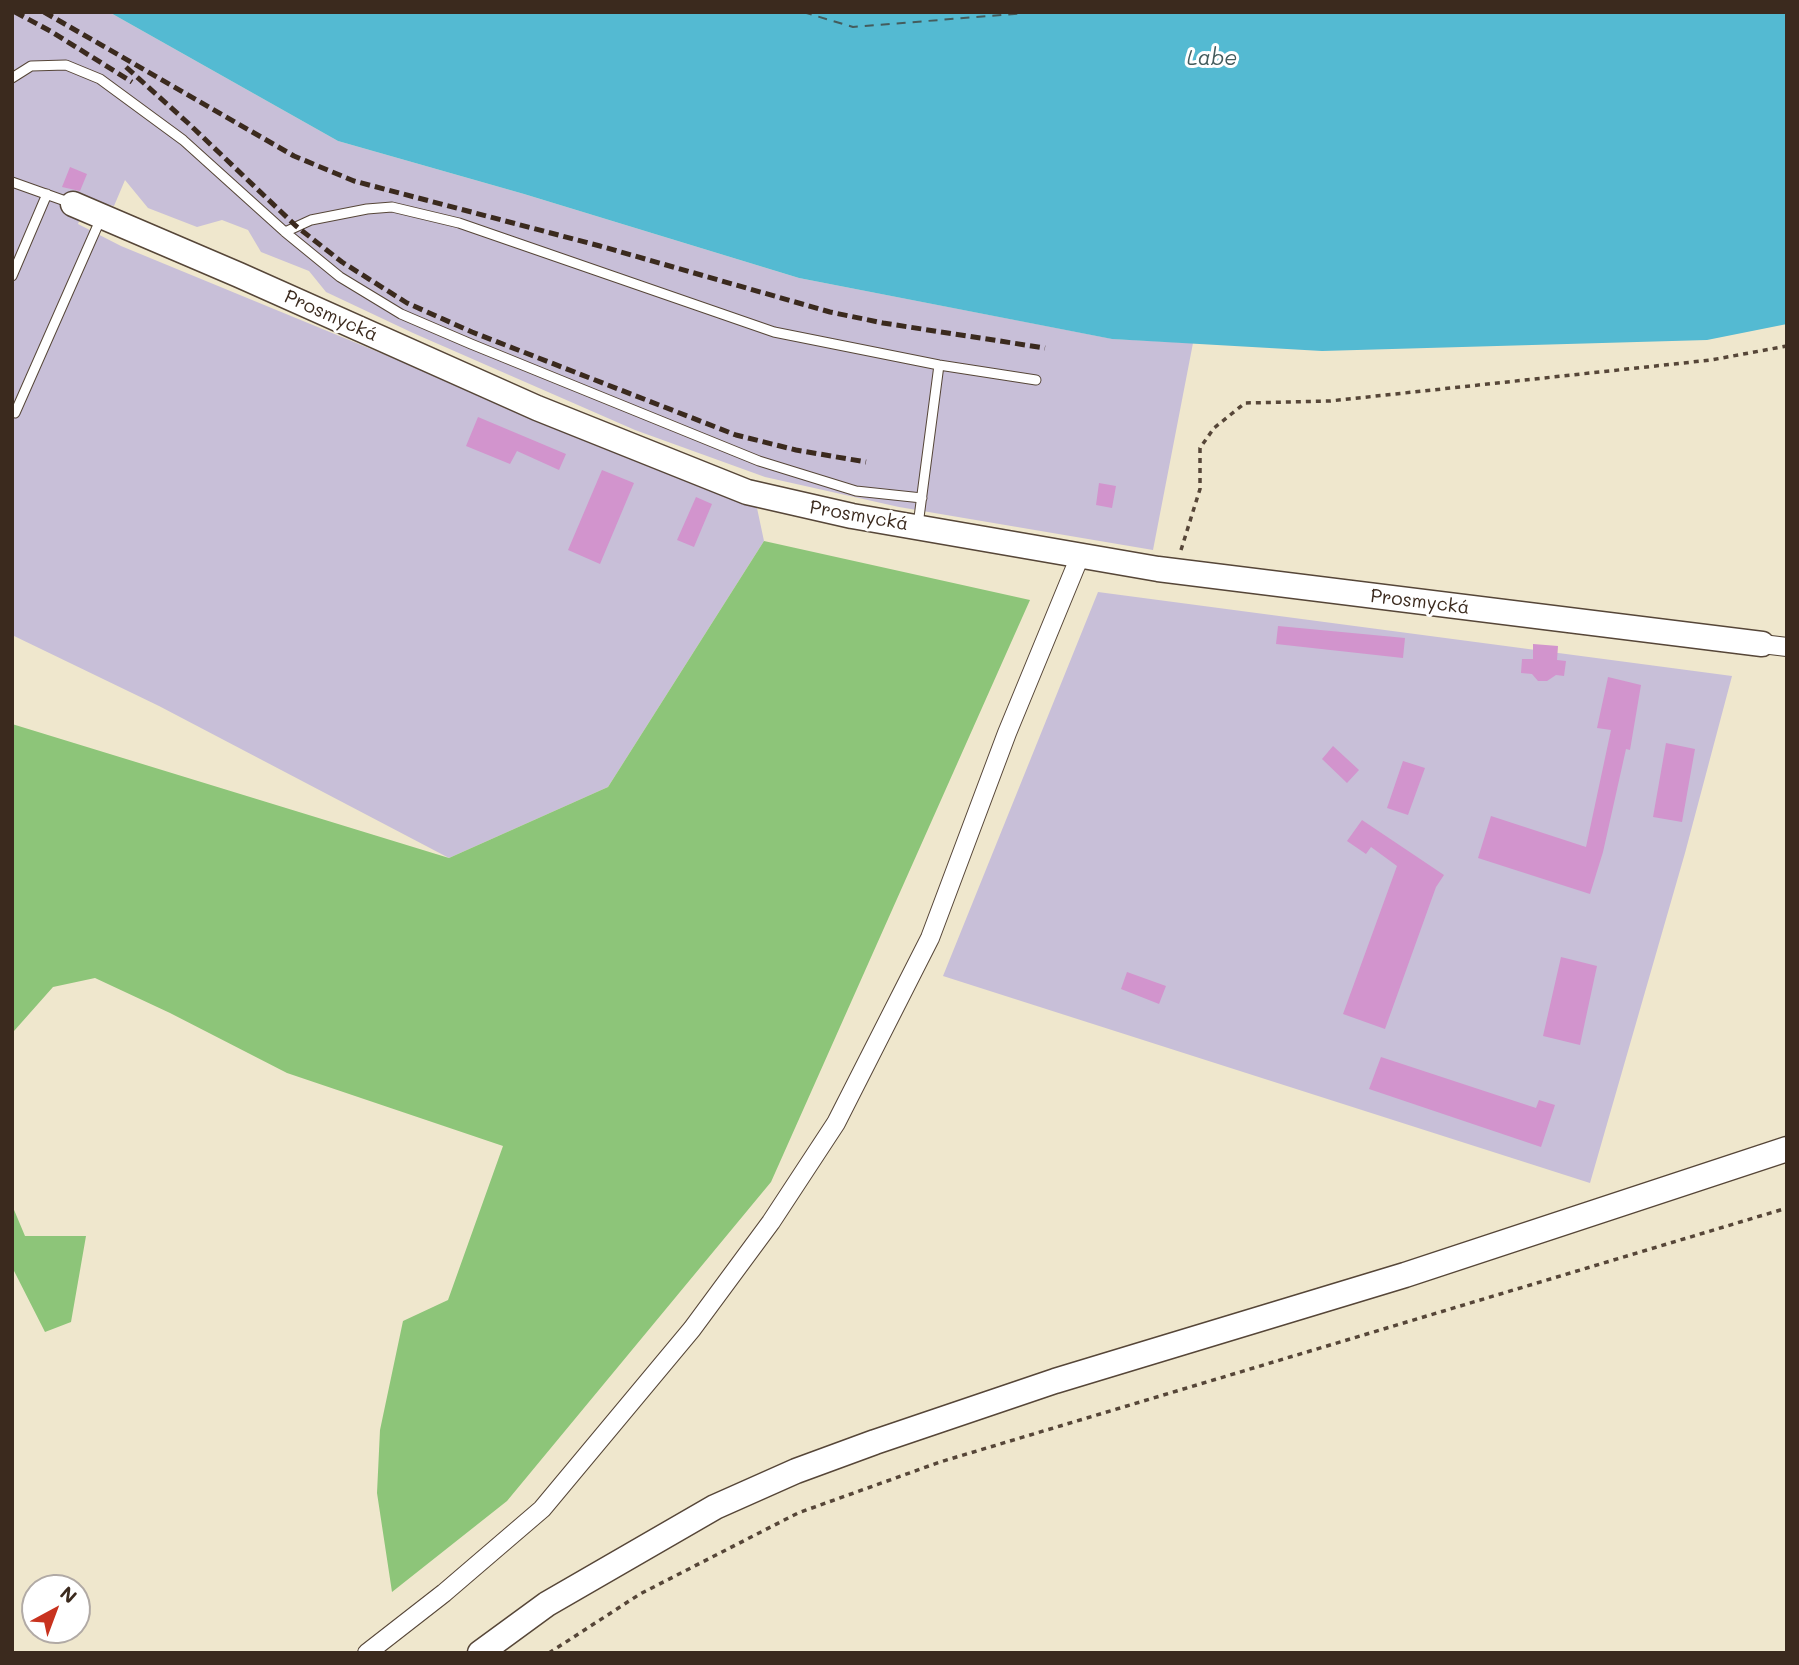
<!DOCTYPE html>
<meta charset="utf-8">
<style>
body{margin:0}
#map{position:relative;width:1799px;height:1665px;overflow:hidden;background:#efe7cd;font-family:Mali,sans-serif}
canvas{display:block}
.frame{position:absolute;inset:0;border:14px solid #3b2a1e;pointer-events:none}
.north{position:absolute;left:21px;top:1574px;width:70px;height:70px;box-sizing:border-box;background:#fff;border:2px solid #b1aaa5;border-radius:50%;rotate:41deg;font-size:19px;font-weight:700;line-height:28px;text-align:center;color:#3b2a1e}
.north::after{content:'';display:block;margin:auto;width:24px;height:32px;background:#c8321e;clip-path:polygon(50% 0,100% 100%,50% 72%,0 100%)}
</style>
<div id="map">
<canvas width="1799" height="1665"></canvas>
<div class="frame"></div>
<div class="north">N</div>
</div>
<script>
const context = document.querySelector('canvas').getContext('2d');
context.lineJoin = 'round';
function fillPath(path, color) {
  context.fillStyle = color;
  context.fill(path, 'evenodd');
}
function strokePath(path, color, width, dash) {
  context.strokeStyle = color;
  context.lineWidth = width;
  context.lineCap = dash ? 'butt' : 'round';
  context.setLineDash(dash || []);
  context.stroke(path);
}
function label(font, color, halo, rows, align = 'center') {
  context.font = font + ' Mali,sans-serif';
  context.lineWidth = 6;
  context.setLineDash([]);
  context.textBaseline = 'middle';
  context.strokeStyle = halo;
  context.fillStyle = color;
  for (const [text, x, y, turn = 0] of rows) {
    context.save();
    context.translate(x, y);
    context.rotate((+turn || 0) * Math.PI / 180);
    context.textAlign = isNaN(turn) ? turn : align;
    if (halo) context.strokeText(text, 0, 0);
    context.fillText(text, 0, 0);
    context.restore();
  }
}
fillPath(new Path2D(`
 M 12,12 L 109,12 L 338,141 L 524,194 L 799,278 L 1113,339 L 1193,343 L 1153,550 L 899,507 L 765,477 L 635,430 L 413,333 L 326,292 L 309,271 L 261,252 L 248,230 L 222,220 L 197,227 L 148,208 L 125,180 L 114,206 L 88,200 L 78,224 L 121,246 L 757,508 L 764,541 L 608,787 L 449,858 L 159,706 L 12,635 Z
 M 1098,592 L 1732,676 L 1685,853 L 1590,1183 L 943,976 Z`), '#c8bfd8');
fillPath(new Path2D(`
 M 764,541 L 1030,600 L 771,1182 L 507,1501 L 392,1592 L 377,1493 L 380,1430 L 403,1321 L 448,1300 L 503,1146 L 287,1073 L 170,1013 L 95,978 L 53,987 L 14,1031 L 12,1063 L 12,724 L 449,858 L 608,787 Z
 M 12,1205 L 25,1236 L 86,1236 L 71,1322 L 45,1332 L 12,1267 Z`), '#8dc579');
fillPath(new Path2D(`
 M 109,12 L 1787,12 L 1787,324 L 1707,340 L 1322,351 L 1112,339 L 799,278 L 524,194 L 338,141 Z`), '#54bad2');
strokePath(new Path2D(`
 M 803,12 L 853,27 L 1038,12`), '#445c5d', 2, [9, 7]);
fillPath(new Path2D(`
 M 70,167 L 87,174 L 80,191 L 62,187 Z
 M 478,417 L 566,454 L 559,470 L 517,451 L 510,464 L 466,446 Z
 M 602,470 L 634,483 L 600,564 L 568,550 Z
 M 1099,483 L 1116,486 L 1112,508 L 1096,505 Z
 M 696,497 L 712,504 L 694,547 L 677,540 Z
 M 1278,626 L 1405,638 L 1403,658 L 1276,644 Z
 M 1533,644 L 1558,646 L 1557,660 L 1566,661 L 1564,676 L 1556,675 L 1547,681 L 1538,681 L 1532,674 L 1521,673 L 1522,659 L 1533,659 Z
 M 1608,677 L 1641,685 L 1630,750 L 1626,749 L 1603,852 L 1590,894 L 1478,858 L 1491,816 L 1586,847 L 1611,730 L 1597,728 Z
 M 1666,743 L 1695,749 L 1682,822 L 1653,817 Z
 M 1333,746 L 1359,770 L 1347,783 L 1322,759 Z
 M 1403,761 L 1425,768 L 1408,815 L 1387,808 Z
 M 1362,820 L 1444,875 L 1436,887 L 1385,1029 L 1343,1014 L 1397,866 L 1371,847 L 1366,854 L 1347,841 Z
 M 1561,957 L 1597,966 L 1580,1045 L 1543,1036 Z
 M 1127,972 L 1166,986 L 1159,1004 L 1121,989 Z
 M 1381,1057 L 1536,1108 L 1539,1100 L 1555,1105 L 1541,1147 L 1369,1089 Z`), '#d294cd');
const lane = new Path2D(`
 M 12,78 L 31,66 L 66,65 L 100,79 L 183,140 L 285,232 L 340,277 L 401,314 L 471,344 L 759,461 L 856,491 L 922,498
 M 12,182 L 71,203
 M 285,232 L 311,220 L 367,209 L 392,207 L 459,223 L 774,332 L 939,365 L 1036,380
 M 12,276 L 47,194
 M 15,413 L 101,218
 M 918,525 L 939,365`);
const street = new Path2D(`
 M 1762,644 L 1787,647
 M 367,1653 L 444,1593 L 542,1509 L 692,1329 L 771,1222 L 836,1123 L 930,938 L 1007,733 L 1080,556`);
const secondary = new Path2D(`
 M 73,204 L 239,275 L 537,408 L 747,492 L 852,516 L 1158,569 L 1762,644
 M 480,1653 L 547,1604 L 715,1507 L 796,1471 L 875,1442 L 1055,1381 L 1405,1275 L 1787,1149`);
strokePath(lane, '#564638', 11);
strokePath(street, '#564638', 20);
strokePath(secondary, '#564638', 27);
strokePath(new Path2D(`
 M 1181,550 L 1200,489 L 1200,448 L 1214,428 L 1245,403 L 1330,401 L 1711,360 L 1787,346
 M 549,1653 L 640,1594 L 798,1513 L 940,1462 L 1787,1208`), '#564638', 3.5, [5, 5]);
strokePath(lane, '#fff', 9);
strokePath(street, '#fff', 18);
strokePath(secondary, '#fff', 24);
strokePath(new Path2D(`
 M 15,12 L 52,32 L 132,82
 M 44,12 L 294,156 L 354,181 L 600,246 L 830,312 L 883,323 L 1045,348
 M 126,67 L 188,123 L 296,226 L 342,262 L 407,303 L 472,332 L 736,435 L 796,450 L 866,462`), '#3b2a1e', 5, [10, 5]);
label('19px', '#3b2a1e', '#fff', [
 ["Prosmycká",331,316,24],
 ["Prosmycká",859,516,10],
 ["Prosmycká",1420,602,7]
]);
label('italic 21px', '#445c5d', '#fff', [
 ["Labe",1212,59]
]);
</script>
